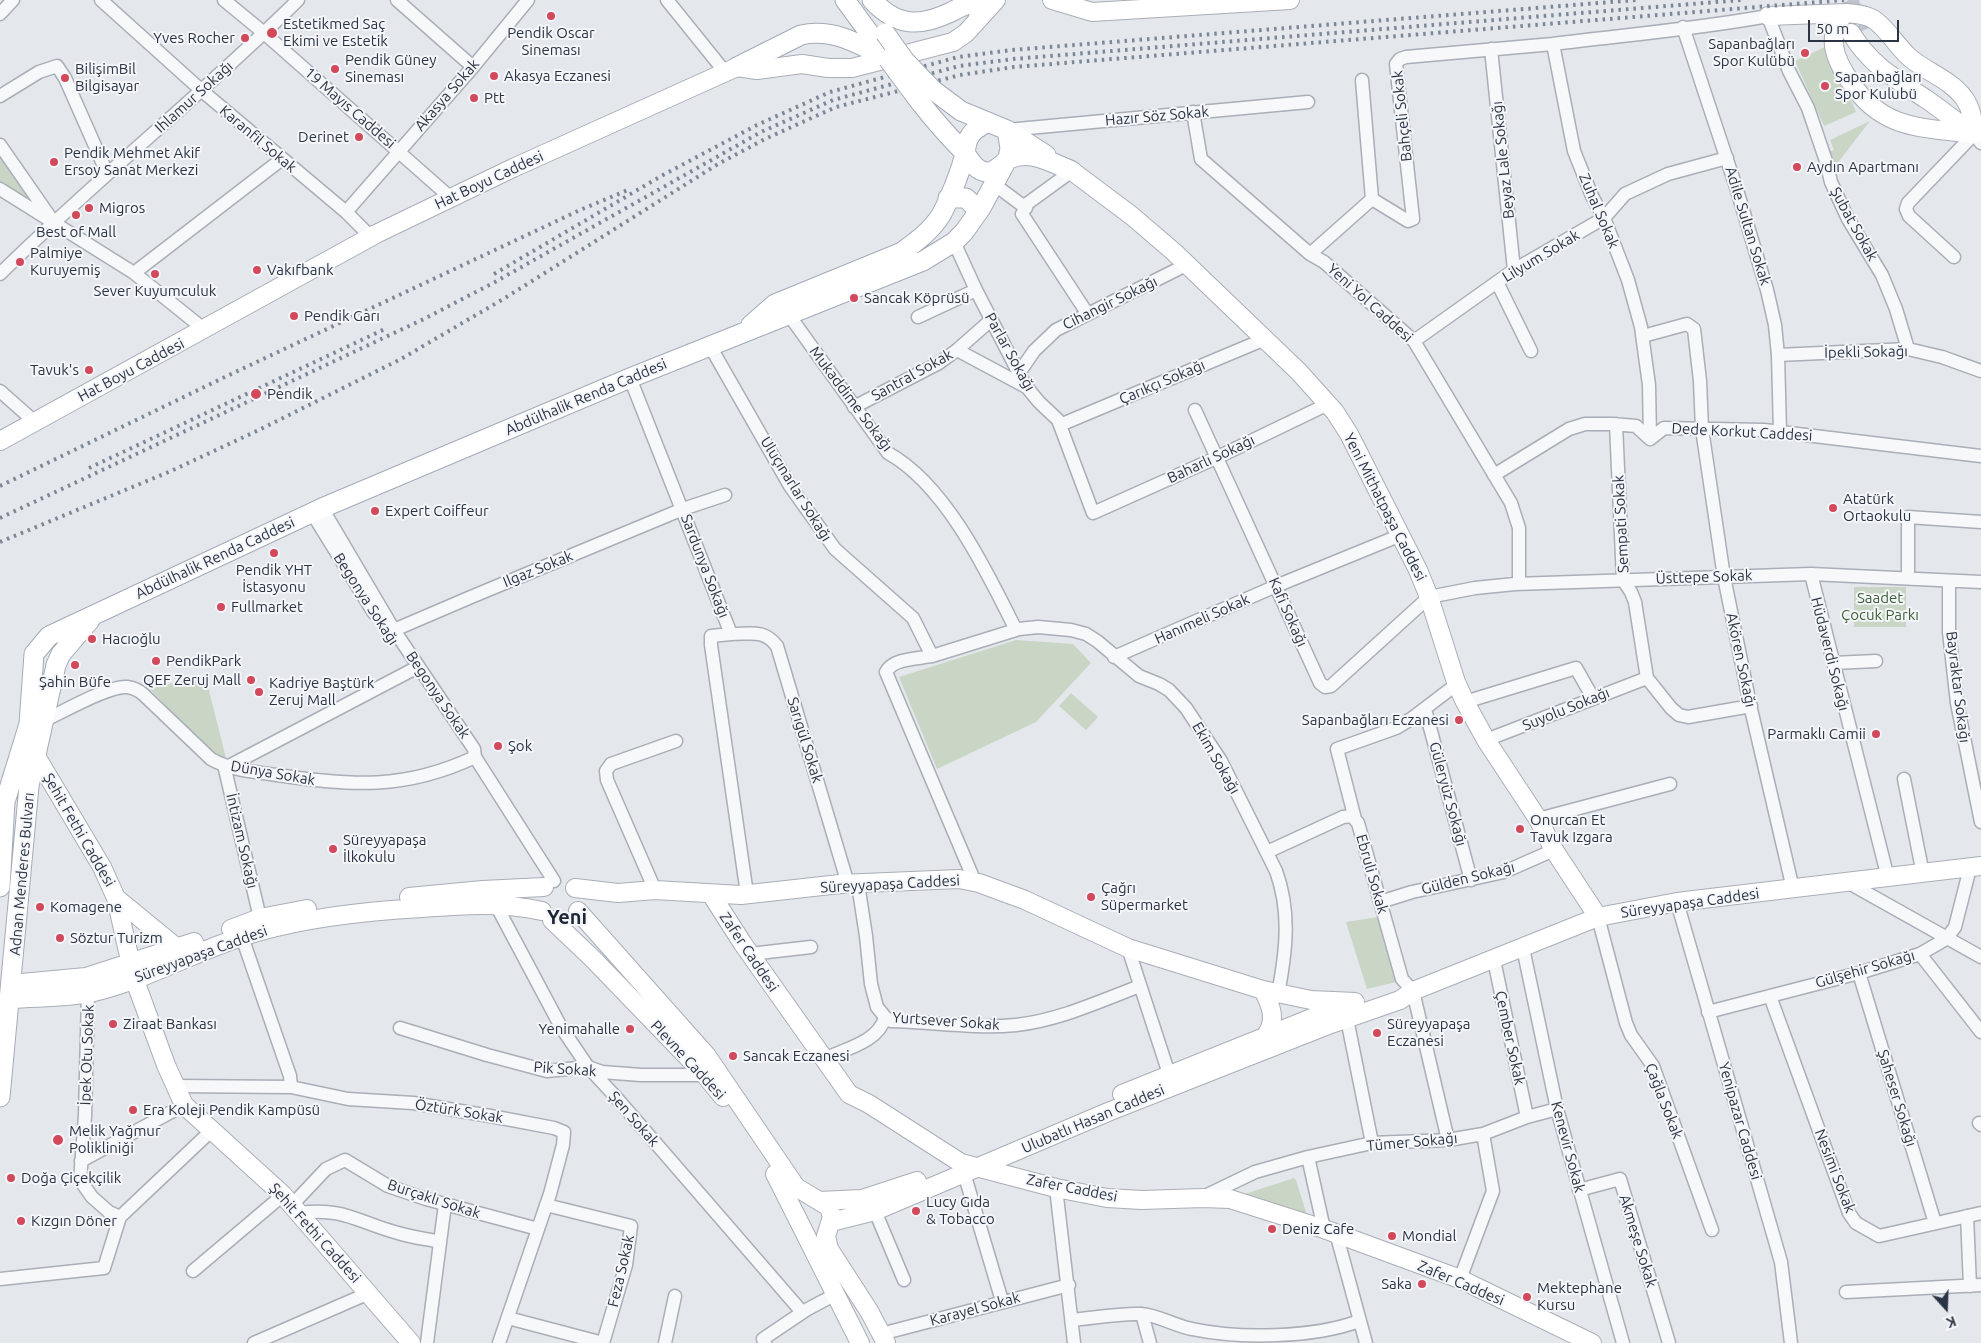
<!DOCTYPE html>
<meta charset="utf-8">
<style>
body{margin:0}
#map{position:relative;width:1981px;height:1343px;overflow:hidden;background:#e4e7ec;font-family:Ubuntu,sans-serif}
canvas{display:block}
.north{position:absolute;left:1921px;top:1283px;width:50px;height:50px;-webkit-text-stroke:4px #f4f6f9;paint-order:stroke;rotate:160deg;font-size:14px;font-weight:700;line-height:20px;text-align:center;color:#2b3445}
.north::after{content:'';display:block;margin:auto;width:18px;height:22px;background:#2b3445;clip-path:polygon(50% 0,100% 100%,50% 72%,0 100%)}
.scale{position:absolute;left:1808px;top:20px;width:91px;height:22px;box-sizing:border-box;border:2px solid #2b3445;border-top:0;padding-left:6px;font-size:15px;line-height:18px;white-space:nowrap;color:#2b3445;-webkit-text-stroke:4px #f4f6f9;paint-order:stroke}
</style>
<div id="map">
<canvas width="1981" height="1343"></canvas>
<div class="north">K</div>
<div class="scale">50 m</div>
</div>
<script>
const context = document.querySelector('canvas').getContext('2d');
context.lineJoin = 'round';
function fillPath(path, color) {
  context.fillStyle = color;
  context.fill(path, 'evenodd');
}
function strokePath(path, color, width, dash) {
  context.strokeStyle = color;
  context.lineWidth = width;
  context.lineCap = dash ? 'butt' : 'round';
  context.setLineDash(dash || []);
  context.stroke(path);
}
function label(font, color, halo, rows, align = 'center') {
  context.font = font + ' Ubuntu,sans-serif';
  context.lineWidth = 4;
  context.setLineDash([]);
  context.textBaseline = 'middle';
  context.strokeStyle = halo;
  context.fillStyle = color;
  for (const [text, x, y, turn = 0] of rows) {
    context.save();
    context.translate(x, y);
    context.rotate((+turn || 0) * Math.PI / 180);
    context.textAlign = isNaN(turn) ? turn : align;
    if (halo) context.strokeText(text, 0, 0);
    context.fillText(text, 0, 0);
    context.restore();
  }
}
fillPath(new Path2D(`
 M 1827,46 L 1856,112 L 1824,126 L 1795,61 Z
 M 1870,121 L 1836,165 L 1829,152 L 1834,150 L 1830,140 Z
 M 0,152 L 41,211 L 0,187 Z
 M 1854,587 L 1906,587 L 1906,627 L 1854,627 Z
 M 1016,640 L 1073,644 L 1091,663 L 1036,722 L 937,769 L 899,677 Z
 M 205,675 L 226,758 L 225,760 L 219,760 L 150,689 Z
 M 1071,693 L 1098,717 L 1086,730 L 1059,706 Z
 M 1378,917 L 1396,982 L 1367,989 L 1346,922 Z
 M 1294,1178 L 1296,1180 L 1306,1212 L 1303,1214 L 1246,1196 L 1245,1194 Z`), '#c9d6c5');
strokePath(new Path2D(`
 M 1849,0 L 1862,31`), '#bfc3cb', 18, [18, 9]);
const street = new Path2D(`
 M 101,0 L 201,90 L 346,212 L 371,237
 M 224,0 L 264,33 L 451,198
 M 397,0 L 473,67
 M 667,0 L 725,72
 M 0,14 L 13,0
 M 1683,27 L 1737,190 L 1767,290 L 1775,325 L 1778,355 L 1780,432
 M 1553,44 C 1625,35 1697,29 1768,16 L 1789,71 L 1808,108 L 1826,161 L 1831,182 L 1848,219 L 1882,275 L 1896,309 L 1908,349
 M 1491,49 L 1514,270
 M 0,96 L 39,72 L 57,66 L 65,78 L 107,173
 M 1193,112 L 1201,159 L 1310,254 L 1324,262 L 1414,341 L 1511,503 L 1519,528 L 1519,584
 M 1007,130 L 1308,102
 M 0,145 L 50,217
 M 1072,171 L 1028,203 L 1022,214 L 1087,313
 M 995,185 L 1026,208
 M 0,189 L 134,273 L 205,330
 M 1372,199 L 1408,221 L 1413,219 L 1396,64 L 1400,59 L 1406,57 L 1553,44 L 1574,151 L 1592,196 L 1604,218 L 1628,280 L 1641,327 L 1649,385 L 1650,439
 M 346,212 L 473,67 L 528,0
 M 954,242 L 976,290 L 1025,385 L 1039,402 L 1058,420 L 1093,513 L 1218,457 L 1328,404
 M 1310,254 L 1372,199 L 1362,80
 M 1954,257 L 1909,216 L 1906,209 L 1908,203 L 1974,134 L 1981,143
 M 134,273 L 282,159
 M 0,274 C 96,179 202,95 298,0
 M 1497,282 L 1531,351
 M 789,315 L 888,453 C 946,485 987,572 1016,630
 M 918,317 L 976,290
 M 1643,336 L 1687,324 L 1694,329 L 1700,381 L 1702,429 L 1724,577 L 1751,709 L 1793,889
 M 1414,341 L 1514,270 L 1604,218 L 1625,194 L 1668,174 L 1727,158
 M 710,346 L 790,486 L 835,549 L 913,618 L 932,656 C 918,659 893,658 886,672 L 975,882
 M 957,350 L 1028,388
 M 1778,355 L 1908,349 L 1942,357 L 1981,371
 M 1019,373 L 1034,351 L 1056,330 L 1188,264
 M 630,378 L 731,634 L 711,636 L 711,645 L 747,894
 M 0,391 L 35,422
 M 854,407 L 939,363 L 957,350 L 991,320
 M 1195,410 L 1320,683 L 1325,687 L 1331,686 L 1429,597 L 1475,588 L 1515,584 L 1811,574 L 1981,582
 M 1616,424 L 1623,580 L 1631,592 L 1635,602 L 1647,678 L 1671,708 L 1679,715 L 1688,717 L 1751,706
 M 1060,425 L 1265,339
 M 1494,475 L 1569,429 L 1585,424 L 1612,424 L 1636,426 L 1650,439 L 1664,428 L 1764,430 L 1981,456
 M 322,508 L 394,630 L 474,749 L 475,757 L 554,881
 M 312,513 L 374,613
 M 1811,574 L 1888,878
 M 1908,578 L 1908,517 L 1981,522
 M 1949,581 L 1949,632 L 1957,703 L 1981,822
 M 394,630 L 471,597 L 683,509 L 725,495
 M 731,634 C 751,634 764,629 777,646 L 848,884
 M 932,656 L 1019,629 L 1038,627 L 1071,630 L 1086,634 L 1097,641 L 1139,676 L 1159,684 L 1169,690 L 1186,708 L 1221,761 L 1276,871 C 1291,912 1286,952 1278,994
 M 1114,657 L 1276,586 L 1401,535
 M 1833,663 L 1876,661
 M 1465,702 L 1576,668 L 1593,698
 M 1425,709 L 1471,880
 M 43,721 C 61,713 109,685 127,687 C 134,688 139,690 144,695 L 211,759 C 230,770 255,772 277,775 C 351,786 405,790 475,757
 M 1486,740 L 1647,678
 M 224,765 L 260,918
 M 229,766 L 412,670
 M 1904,779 L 1923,874
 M 1355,819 L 1337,749 L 1396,728 L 1411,719 L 1457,684
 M 1538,819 L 1670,784
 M 1267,852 L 1343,817 L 1352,816 L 1358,823 L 1402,979 L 1413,991 L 1448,1140
 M 1849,883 L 1981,957
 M 858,884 L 866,936 L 871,984 L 877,1007 L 885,1017 L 891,1021 C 933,1022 975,1029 1016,1025 C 1060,1020 1100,1001 1140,986
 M 655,890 L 607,780 L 606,771 L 611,764 L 676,741
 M 1380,902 L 1412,892 L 1504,872 L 1554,850
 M 1677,902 L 1781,1262 L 1791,1343
 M 496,905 L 561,1027 L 588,1067 L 614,1095 L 802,1312
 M 1598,917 L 1626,1023 L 1631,1035 L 1653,1066 L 1712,1230
 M 242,937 L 290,1076 L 291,1087 L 348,1099 L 413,1103 L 496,1117 L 554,1128 L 564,1132 L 563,1145 L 550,1194 L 499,1343
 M 1128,948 L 1169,1074
 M 1523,948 L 1557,1109 L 1623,1343
 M 750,954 L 811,947
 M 1920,954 L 1981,1032
 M 1494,960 L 1527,1117
 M 1859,973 L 1935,1223
 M 88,993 L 85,1116 L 80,1180 L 92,1197 L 109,1212 L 120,1217
 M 1770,996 L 1849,1213 L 1856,1223 L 1879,1236 L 1981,1213
 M 1708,1012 L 1859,973 L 1920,954 L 1946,939 L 1955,927 L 1970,868
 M 1347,1019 L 1372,1143
 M 400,1028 L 487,1055 L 547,1071 L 588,1067 L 602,1072 L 641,1075 L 705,1075
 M 824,1059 C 845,1049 879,1042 885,1017
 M 175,1086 L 291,1087
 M 1979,1123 L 1981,1125
 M 81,1161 L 184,1105
 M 964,1173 L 1002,1301
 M 1056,1188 L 1074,1343
 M 1579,1190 L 1620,1179 L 1669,1343
 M 1203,1197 L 1255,1172 L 1308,1157
 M 292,1205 L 326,1169 L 345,1160 L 388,1186 L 426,1199 L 538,1229
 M 546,1205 L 631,1226 L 626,1265 L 603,1343
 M 875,1211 L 904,1280
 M 299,1213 C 344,1207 357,1222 398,1233 C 411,1237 426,1239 440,1242
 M 1967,1216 L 1970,1286
 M 1324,1229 L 1308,1157 L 1372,1143 L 1448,1140 L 1483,1134 L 1527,1117 L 1557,1109
 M 1336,1233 L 1366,1343
 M 193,1271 L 283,1195
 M 0,1279 L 104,1268 L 120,1217 L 211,1131
 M 1460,1279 L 1493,1191 L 1483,1134
 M 1846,1292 L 1981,1285
 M 1142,1314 L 1150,1343
 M 508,1318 L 603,1343
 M 1072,1320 C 1094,1318 1119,1313 1141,1314 C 1158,1315 1175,1326 1192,1329 C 1239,1339 1314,1338 1359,1321
 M 881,1334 L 1069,1285
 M 254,1343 L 369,1293
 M 427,1343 L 445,1204
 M 665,1343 L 675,1296
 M 765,1343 L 763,1339 L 806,1310 L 836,1294`);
const secondary = new Path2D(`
 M 1052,0 L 1092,12 L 1290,0
 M 1847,13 C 1835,20 1833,33 1834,46 C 1836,60 1844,73 1852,84 C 1884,131 1924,127 1974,134
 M 1768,16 L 1847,13 C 1856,14 1865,14 1873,19 C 1887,28 1896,45 1908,56 C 1925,72 1949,78 1964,98 C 1972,109 1973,121 1974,134
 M 1851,33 C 1871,66 1896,79 1926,99 C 1942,110 1957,122 1973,134
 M 1072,171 L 1132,216 L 1174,252 L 1299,372 L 1335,412 L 1349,434 L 1418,570 L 1429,597 L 1456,682 L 1465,702 L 1486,740 L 1538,819 L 1554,850 L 1598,917
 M 0,441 L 376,234 L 513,168 L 737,67 L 757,70 L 802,64 L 828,68 L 852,68 L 953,42 L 966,33 L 996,0
 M 36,756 L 102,867 L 116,898 L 134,978 L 166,1065 L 184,1105 L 283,1195 L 411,1343
 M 575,888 L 618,893 L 655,890 L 741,895 L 840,884 L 959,879 L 979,883 L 1025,900 L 1128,948 L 1263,990 L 1311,1000 L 1355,1002
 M 711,894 L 743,944 L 849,1094 L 869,1104 L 961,1163 L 1056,1188 L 1107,1198 L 1142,1200 L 1203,1198 L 1230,1199 L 1324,1229 L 1460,1279 L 1592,1343
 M 409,897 L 483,890 L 544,887
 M 116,898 L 177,948
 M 578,911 L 707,1056 L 796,1187 L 829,1207 L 832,1217 L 826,1236 L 829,1249 L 869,1311 L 886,1343
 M 552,920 L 593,959 L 705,1075 L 723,1097
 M 231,929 L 260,918 L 307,909
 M 11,984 L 86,977 L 194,942
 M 1263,990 C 1271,1005 1277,1020 1266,1035
 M 11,999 C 36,997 66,998 90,993 C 148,980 200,948 257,932 C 310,917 367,911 422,908 C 462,905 502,902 542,911
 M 1122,1094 L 1344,1005
 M 775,1174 L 860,1343
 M 819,1201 L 862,1199 L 917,1181
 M 831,1222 L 875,1211 L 1108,1112 L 1331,1024 L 1400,1000 L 1413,991 L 1598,917 L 1677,902 L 1981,866`);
const primary = new Path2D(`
 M 845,0 L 886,56
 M 872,0 C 897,27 920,27 951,12 C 959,8 967,3 976,2 L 981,8 L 978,19
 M 737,67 L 801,35 C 833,28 860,44 888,59
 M 933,90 L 961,111 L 1007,130 L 1046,155
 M 920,102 C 934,120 948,136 964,152 C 970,159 974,170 986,172 C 995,173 1002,163 1009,159 C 1031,149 1052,163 1072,171
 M 948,198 L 966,198 L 974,206 L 977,214
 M 751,325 L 775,304 L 902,252 C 917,241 931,231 941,215 C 949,201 961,170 965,154 C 966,147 966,142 970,136 C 974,129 981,126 988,122
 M 0,887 L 5,802 L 29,724 L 34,654 L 49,636 L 322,508 L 630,378 L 923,261 L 954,242 L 964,232 L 981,208 L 1008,158 L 1010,148 L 1007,130
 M 0,1097 L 29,786 L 56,665 L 61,654 L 90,620`);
strokePath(street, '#a9aeb7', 15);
strokePath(secondary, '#a9aeb7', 20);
strokePath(primary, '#a3abb8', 21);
strokePath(street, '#f7f8fa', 12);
strokePath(secondary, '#fff', 18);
strokePath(primary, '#fff', 19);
strokePath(new Path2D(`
 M 494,274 L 663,175 L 757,125 L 830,92 L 958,57 L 1012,50 L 1636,0
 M 89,468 L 385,329
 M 0,486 L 227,376 L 580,210 L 628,190
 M 0,518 L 424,319 L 495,282 L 761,132 L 833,100 L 959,66 L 1013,59 L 1741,0
 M 0,542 L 171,471 L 261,429 L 401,359 L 505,298 L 718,164 L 765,139 L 836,107 L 960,75 L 1014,67 L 1844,0`), '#7d8696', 4, [2.5, 5]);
const primaryBridge = new Path2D(`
 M 885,33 L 905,61 L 933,90
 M 888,59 L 920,102`);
strokePath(primaryBridge, '#a3abb8', 21, []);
strokePath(primaryBridge, '#fff', 19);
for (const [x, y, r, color] of [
 [551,16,5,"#d1495b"],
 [272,33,6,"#d1495b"],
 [245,38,5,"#d1495b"],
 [1805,53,5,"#d1495b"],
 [335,69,5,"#d1495b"],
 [494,76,5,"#d1495b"],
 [65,78,5,"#d1495b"],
 [1825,86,5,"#d1495b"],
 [474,98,5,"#d1495b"],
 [359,137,5,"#d1495b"],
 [54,162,5,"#d1495b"],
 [1797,167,5,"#d1495b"],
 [89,208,5,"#d1495b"],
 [76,215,5,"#d1495b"],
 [20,262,5,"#d1495b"],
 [257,270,5,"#d1495b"],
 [155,274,5,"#d1495b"],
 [854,298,5,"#d1495b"],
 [294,316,5,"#d1495b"],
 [89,370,5,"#d1495b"],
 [256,394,6,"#d1495b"],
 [1833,508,5,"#d1495b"],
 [375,511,5,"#d1495b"],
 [274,553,5,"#d1495b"],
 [221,607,5,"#d1495b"],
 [92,639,5,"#d1495b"],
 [156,661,5,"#d1495b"],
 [75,665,5,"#d1495b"],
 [251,680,5,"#d1495b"],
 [259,692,5,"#d1495b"],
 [1459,720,5,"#d1495b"],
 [1876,734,5,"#d1495b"],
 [498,746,5,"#d1495b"],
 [1520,829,5,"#d1495b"],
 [333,849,5,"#d1495b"],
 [1091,897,5,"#d1495b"],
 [40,907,5,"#d1495b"],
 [60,938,5,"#d1495b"],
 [113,1024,5,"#d1495b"],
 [630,1029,5,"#d1495b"],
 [1377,1033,5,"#d1495b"],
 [733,1056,5,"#d1495b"],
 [133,1110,5,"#d1495b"],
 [58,1140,6,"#d1495b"],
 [11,1178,5,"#d1495b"],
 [916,1211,5,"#d1495b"],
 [21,1221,5,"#d1495b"],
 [1272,1229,5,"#d1495b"],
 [1392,1236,5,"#d1495b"],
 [1422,1284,5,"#d1495b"],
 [1527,1297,5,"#d1495b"]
]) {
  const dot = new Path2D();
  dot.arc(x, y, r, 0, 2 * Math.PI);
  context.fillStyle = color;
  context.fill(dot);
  strokePath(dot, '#f4f6f9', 2);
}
label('15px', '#2b3445', '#f4f6f9', [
 ["Estetikmed Saç",283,24],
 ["Ekimi ve Estetik",283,41],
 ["Pendik Oscar",551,33,"center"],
 ["Sineması",551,50,"center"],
 ["Yves Rocher",235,38,"right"],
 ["Sapanbağları",1795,44,"right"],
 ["Spor Kulübü",1795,61,"right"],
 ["Pendik Güney",345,60],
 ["Sineması",345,77],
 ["BilişimBil",75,69],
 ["Bilgisayar",75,86],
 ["Akasya Eczanesi",504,76],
 ["Sapanbağları",1835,77],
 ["Spor Kulubü",1835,94],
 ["Ptt",484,98],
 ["Derinet",349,137,"right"],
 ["Pendik Mehmet Akif",64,153],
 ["Ersoy Sanat Merkezi",64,170],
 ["Aydın Apartmanı",1807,167],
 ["Migros",99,208],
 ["Best of Mall",76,232,"center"],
 ["Palmiye",30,253],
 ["Kuruyemiş",30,270],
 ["Vakıfbank",267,270],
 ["Sever Kuyumculuk",155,291,"center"],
 ["Sancak Köprüsü",864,298],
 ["Pendik Garı",304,316],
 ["Tavuk's",79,370,"right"],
 ["Pendik",267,394],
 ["Atatürk",1843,499],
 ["Ortaokulu",1843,516],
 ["Expert Coiffeur",385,511],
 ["Pendik YHT",274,570,"center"],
 ["İstasyonu",274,587,"center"],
 ["Fullmarket",231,607],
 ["Hacıoğlu",102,639],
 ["PendikPark",166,661],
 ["QEF Zeruj Mall",241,680,"right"],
 ["Şahin Büfe",75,682,"center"],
 ["Kadriye Baştürk",269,683],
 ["Zeruj Mall",269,700],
 ["Sapanbağları Eczanesi",1449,720,"right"],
 ["Parmaklı Camii",1866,734,"right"],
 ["Şok",508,746],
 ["Onurcan Et",1530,820],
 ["Tavuk Izgara",1530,837],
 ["Süreyyapaşa",343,840],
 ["İlkokulu",343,857],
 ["Çağrı",1101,888],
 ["Süpermarket",1101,905],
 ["Komagene",50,907],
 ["Söztur Turizm",70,938],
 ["Ziraat Bankası",123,1024],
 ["Süreyyapaşa",1387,1024],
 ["Eczanesi",1387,1041],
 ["Yenimahalle",620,1029,"right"],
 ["Sancak Eczanesi",743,1056],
 ["Era Koleji Pendik Kampüsü",143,1110],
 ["Melik Yağmur",69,1131],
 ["Polikliniği",69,1148],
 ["Doğa Çiçekçilik",21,1178],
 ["Lucy Gıda",926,1202],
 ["& Tobacco",926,1219],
 ["Kızgın Döner",31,1221],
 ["Deniz Cafe",1282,1229],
 ["Mondial",1402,1236],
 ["Saka",1412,1284,"right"],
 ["Mektephane",1537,1288],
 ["Kursu",1537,1305]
], 'left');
label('15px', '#2b3445', '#f4f6f9', [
 ["Akasya Sokak",447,95,-49],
 ["Ihlamur Sokağı",194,97,-42],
 ["19 Mayıs Caddesi",350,108,41],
 ["Hazır Söz Sokak",1157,116,-5],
 ["Bahçeli Sokak",1402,116,-96],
 ["Karanfil Sokak",258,139,40],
 ["Beyaz Lale Sokağı",1503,160,-96],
 ["Hat Boyu Caddesi",489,180,-25],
 ["Zuhal Sokak",1599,211,67],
 ["Şubat Sokak",1854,224,61],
 ["Adile Sultan Sokak",1748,226,73],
 ["Lilyum Sokak",1541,256,-31],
 ["Cihangir Sokağı",1110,303,-26],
 ["Yeni Yol Caddesi",1370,303,42],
 ["Parlar Sokağı",1010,352,61],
 ["İpekli Sokağı",1866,352,-1],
 ["Hat Boyu Caddesi",131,370,-28],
 ["Santral Sokak",912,375,-29],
 ["Çarıkçı Sokağı",1162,382,-23],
 ["Abdülhalik Renda Caddesi",586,397,-23],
 ["Mukaddime Sokağı",851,399,53],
 ["Dede Korkut Caddesi",1742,432,3],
 ["Baharlı Sokağı",1211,459,-25],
 ["Uluçınarlar Sokağı",796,489,58],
 ["Yeni Mithatpaşa Caddesi",1385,507,63],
 ["Sempati Sokak",1621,524,-93],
 ["Abdülhalik Renda Caddesi",215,558,-25],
 ["Sardunya Sokağı",705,566,69],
 ["Ilgaz Sokak",538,569,-22],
 ["Üsttepe Sokak",1704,577,-2],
 ["Begonya Sokağı",366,599,57],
 ["Kafi Sokağı",1288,612,66],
 ["Hanımeli Sokak",1202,619,-24],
 ["Hüdaverdi Sokağı",1830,654,76],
 ["Akören Sokağı",1741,660,78],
 ["Bayraktar Sokağı",1958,687,83],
 ["Begonya Sokak",438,695,56],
 ["Suyolu Sokağı",1566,709,-22],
 ["Sarıgül Sokak",805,740,73],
 ["Ekim Sokağı",1216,758,60],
 ["Dünya Sokak",273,773,10],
 ["Güleryüz Sokağı",1448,794,75],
 ["Şehit Fethi Caddesi",79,830,60],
 ["İntizam Sokağı",242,841,77],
 ["Adnan Menderes Bulvarı",22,874,-85],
 ["Ebruli Sokak",1372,874,74],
 ["Gülden Sokağı",1468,878,-14],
 ["Süreyyapaşa Caddesi",890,884,-3],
 ["Süreyyapaşa Caddesi",1690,903,-8],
 ["Zafer Caddesi",749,952,56],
 ["Süreyyapaşa Caddesi",201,954,-20],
 ["Gülşehir Sokağı",1865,969,-16],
 ["Yurtsever Sokak",946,1021,4],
 ["Çember Sokak",1510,1038,78],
 ["İpek Otu Sokak",87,1055,-88],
 ["Plevne Caddesi",688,1060,47],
 ["Pik Sokak",565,1069,4],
 ["Şaheser Sokağı",1897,1098,73],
 ["Çağla Sokak",1664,1101,69],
 ["Öztürk Sokak",459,1111,9],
 ["Şen Sokak",634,1119,49],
 ["Ulubatlı Hasan Caddesi",1093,1119,-23],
 ["Yenipazar Caddesi",1740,1121,74],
 ["Tümer Sokağı",1412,1142,-5],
 ["Kenevir Sokak",1568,1147,75],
 ["Nesimi Sokak",1835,1171,69],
 ["Zafer Caddesi",1072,1188,11],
 ["Burçaklı Sokak",434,1199,18],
 ["Şehit Fethi Caddesi",315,1233,48],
 ["Akmeşe Sokak",1638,1241,73],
 ["Feza Sokak",621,1271,-77],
 ["Zafer Caddesi",1461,1283,23],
 ["Karayel Sokak",975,1309,-15]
]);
label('15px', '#3f6138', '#f4f6f9', [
 ["Saadet",1880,598],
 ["Çocuk Parkı",1880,615]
]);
label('bold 20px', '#1d2536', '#f4f6f9', [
 ["Yeni",567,917]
]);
</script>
